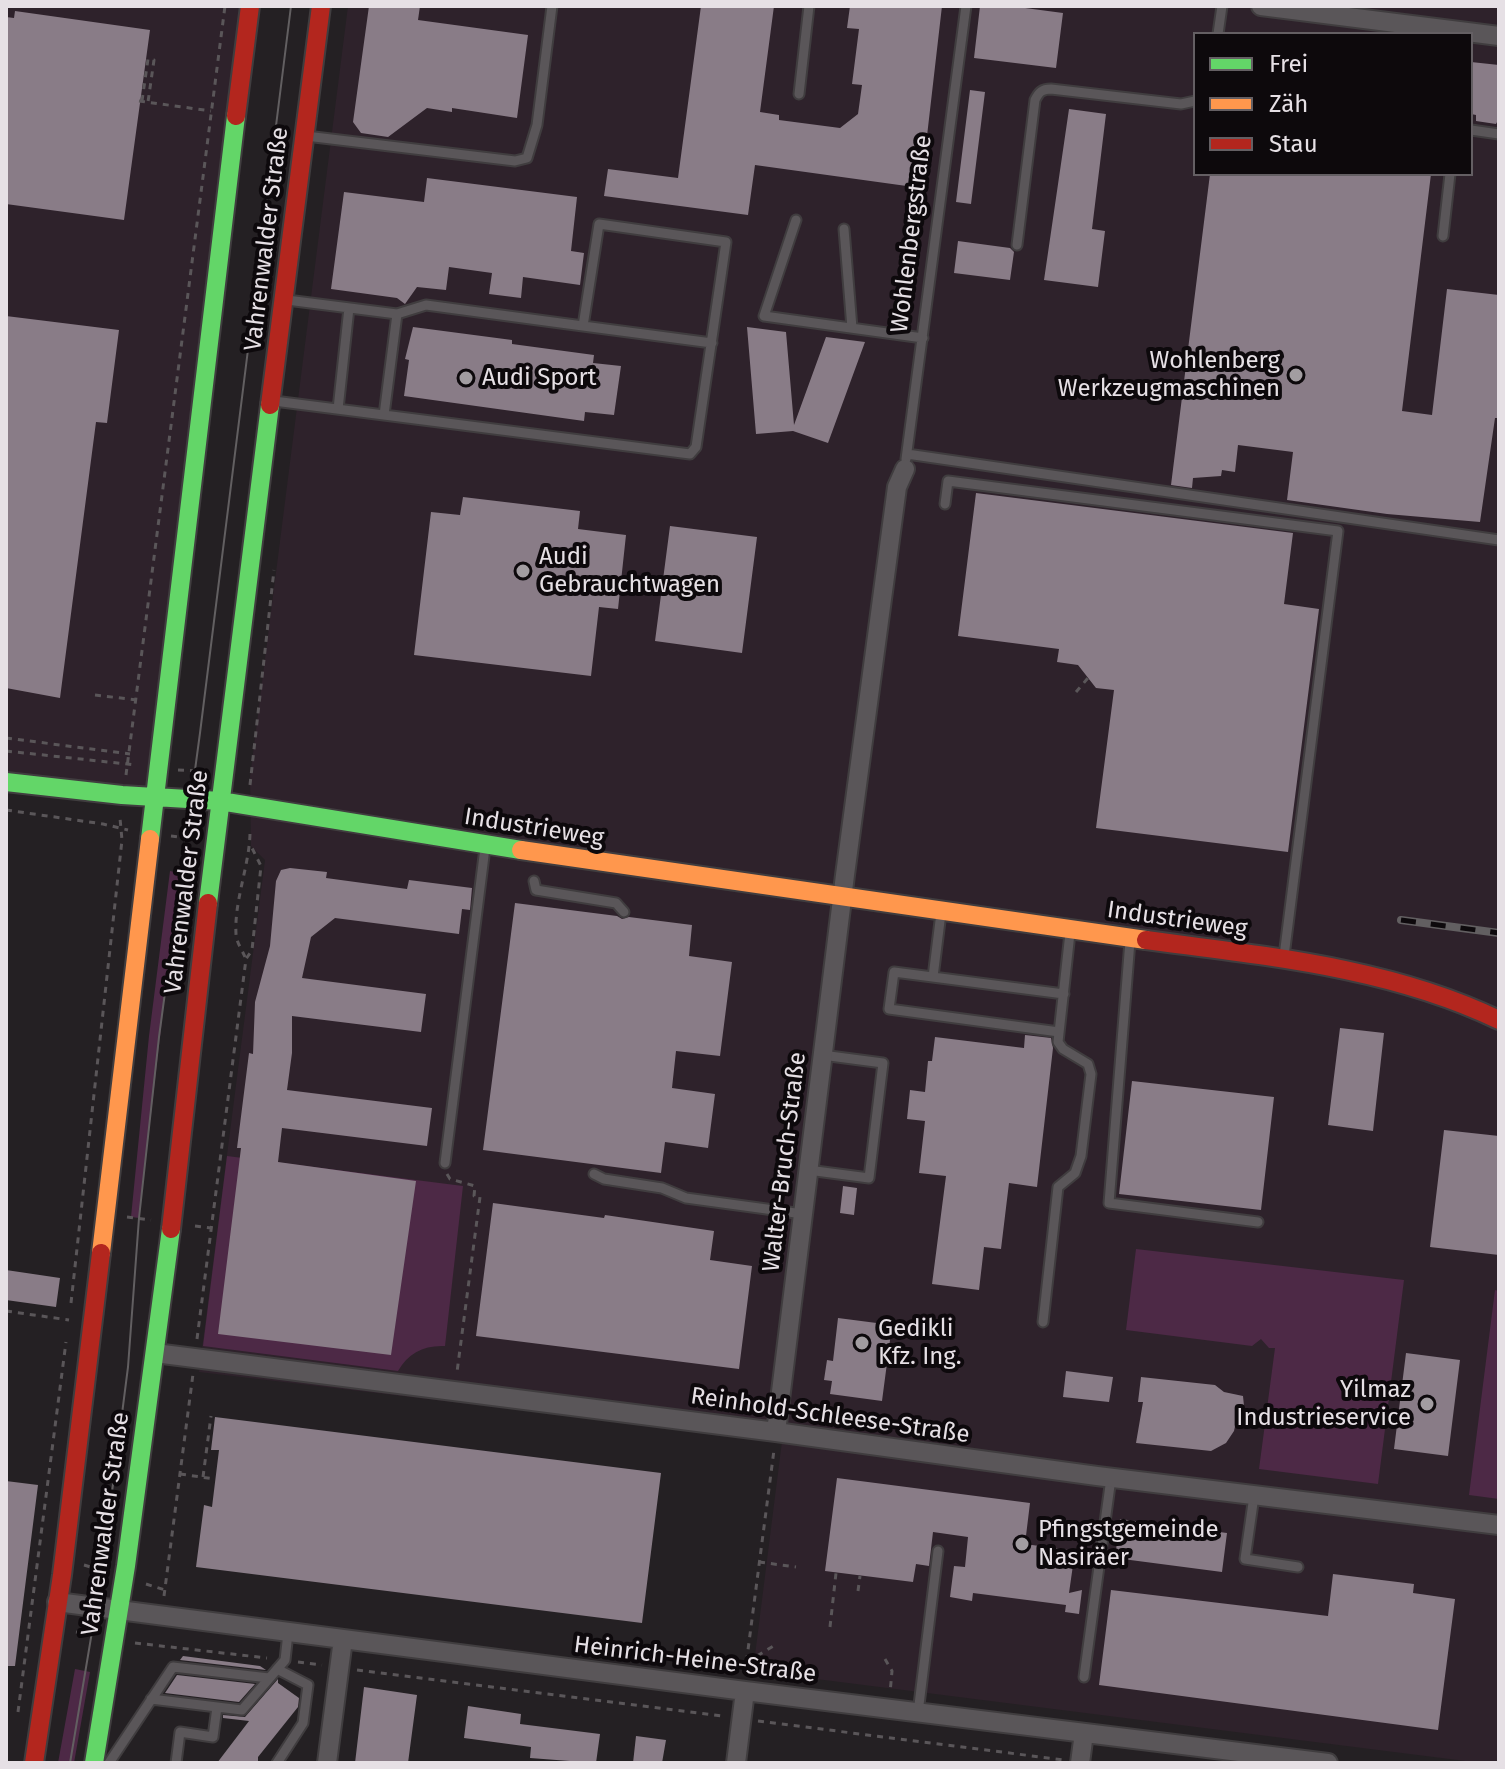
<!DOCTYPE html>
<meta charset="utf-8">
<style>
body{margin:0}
#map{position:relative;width:1505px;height:1769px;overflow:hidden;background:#242023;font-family:"Fira Sans",sans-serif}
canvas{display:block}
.frame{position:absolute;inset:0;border:8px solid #e6e0e5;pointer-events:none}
.legend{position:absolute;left:1193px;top:32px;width:280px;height:144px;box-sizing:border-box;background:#0d090c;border:2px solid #645f63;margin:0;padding:10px 14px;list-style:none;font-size:24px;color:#e6e0e5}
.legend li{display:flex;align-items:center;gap:16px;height:40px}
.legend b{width:40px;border:2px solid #645f63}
</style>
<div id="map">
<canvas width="1505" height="1769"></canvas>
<div class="frame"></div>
<ul class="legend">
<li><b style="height:10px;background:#63d668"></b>Frei</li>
<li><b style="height:10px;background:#ff974d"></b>Zäh</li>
<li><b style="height:10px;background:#b3261e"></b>Stau</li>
</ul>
</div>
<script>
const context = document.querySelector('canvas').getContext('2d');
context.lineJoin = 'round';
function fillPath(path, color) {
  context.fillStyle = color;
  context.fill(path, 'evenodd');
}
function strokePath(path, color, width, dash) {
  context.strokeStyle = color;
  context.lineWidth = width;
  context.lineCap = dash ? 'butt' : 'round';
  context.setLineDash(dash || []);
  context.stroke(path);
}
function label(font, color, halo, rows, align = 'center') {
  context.font = font + ' "Fira Sans",sans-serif';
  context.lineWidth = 8;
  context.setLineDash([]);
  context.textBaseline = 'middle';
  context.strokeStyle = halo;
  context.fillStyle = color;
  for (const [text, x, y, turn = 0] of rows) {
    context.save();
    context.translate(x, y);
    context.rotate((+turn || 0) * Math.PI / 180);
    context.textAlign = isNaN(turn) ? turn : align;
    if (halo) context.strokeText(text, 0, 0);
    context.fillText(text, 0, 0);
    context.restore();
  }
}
fillPath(new Path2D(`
 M 6,6 L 250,6 L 154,798 L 6,782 Z
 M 348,6 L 1499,6 L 1499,1763 L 1481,1763 L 753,1671 L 782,1441 L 199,1372 L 265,860 L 251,846 L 250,777 ZM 1195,34 L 1471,34 L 1471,174 L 1195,174 Z`), '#2e222b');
fillPath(new Path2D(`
 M 170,871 L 179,873 L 139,1218 L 131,1217 L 149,1036 Z
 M 227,1156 L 463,1186 L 445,1346 C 424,1345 408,1353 398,1371 L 203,1346 Z
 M 1136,1249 L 1404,1280 L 1378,1484 L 1259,1469 L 1275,1348 L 1269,1348 L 1261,1339 L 1252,1346 L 1126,1330 Z
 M 1495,1290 L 1499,1291 L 1499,1499 L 1469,1495 Z
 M 75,1669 L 90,1672 L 74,1763 L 58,1763 Z`), '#4d2946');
fillPath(new Path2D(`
 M 369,6 L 420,6 L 418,20 L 528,35 L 517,118 L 452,108 L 452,112 L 427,108 L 388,137 L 361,133 L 353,122 Z
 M 701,6 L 774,6 L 760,112 L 779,115 L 779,120 L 840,128 L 858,114 L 862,85 L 852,84 L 859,29 L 847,28 L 850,6 L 942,6 L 921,188 L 755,165 L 748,215 L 604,196 L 608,169 L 678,178 Z
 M 980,6 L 1010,6 L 1063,13 L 1056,68 L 974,58 Z
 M 15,11 L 150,30 L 124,220 L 6,204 L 6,17 L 14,18 Z
 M 1471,62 L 1499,65 L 1499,118 L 1496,124 L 1476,121 L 1476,115 L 1471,114 Z
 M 970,90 L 985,92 L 971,204 L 956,202 Z
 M 1069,109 L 1106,114 L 1092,229 L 1105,231 L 1098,287 L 1044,280 Z
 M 1210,174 L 1431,174 L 1402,411 L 1432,415 L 1447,289 L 1499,295 L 1499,418 L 1495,418 L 1480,522 L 1387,514 L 1287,500 L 1293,452 L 1238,445 L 1235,472 L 1222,470 L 1221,476 L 1193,478 L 1192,488 L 1171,485 Z
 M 427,178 L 577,197 L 571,251 L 584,253 L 580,285 L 523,277 L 521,298 L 489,294 L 492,273 L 449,267 L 446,290 L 417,287 L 405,304 L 397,298 L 331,289 L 344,192 L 424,202 Z
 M 958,241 L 1010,248 L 1014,252 L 1010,280 L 954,273 Z
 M 6,316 L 119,330 L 107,423 L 96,422 L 60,698 L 6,688 Z
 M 413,327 L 512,340 L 512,344 L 594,355 L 593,363 L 621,366 L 614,415 L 585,412 L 584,421 L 404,396 L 409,360 L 405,359 Z
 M 747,327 L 786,332 L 794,425 L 826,337 L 865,342 L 828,443 L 793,431 L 756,434 Z
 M 976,493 L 1293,533 L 1284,604 L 1319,609 L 1288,852 L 1096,828 L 1114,690 L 1096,688 L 1078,665 L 1057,662 L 1059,649 L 958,636 Z
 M 463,497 L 580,511 L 578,529 L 626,535 L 618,609 L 599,607 L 591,676 L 414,655 L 431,512 L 460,515 Z
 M 670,526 L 757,537 L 742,653 L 655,641 Z
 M 290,868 L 327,872 L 326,878 L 407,889 L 409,880 L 472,888 L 470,910 L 462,909 L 459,934 L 335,918 L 311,937 L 302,978 L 426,994 L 421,1032 L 292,1016 L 292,1053 L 287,1090 L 432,1108 L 427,1146 L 282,1128 L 278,1162 L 416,1181 L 391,1355 L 218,1334 L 241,1148 L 237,1148 L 249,1053 L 253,1054 L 255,1002 L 270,946 L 276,881 L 281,870 Z
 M 515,903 L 617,916 L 622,919 L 629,917 L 692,925 L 689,956 L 732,962 L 720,1056 L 676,1051 L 672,1088 L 715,1094 L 708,1148 L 665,1142 L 661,1173 L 483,1150 Z
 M 1340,1028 L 1384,1033 L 1373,1131 L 1328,1125 Z
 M 1025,1035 L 1051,1038 L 1053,1048 L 1037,1187 L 1009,1183 L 1001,1249 L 984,1247 L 979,1290 L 932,1284 L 946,1176 L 919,1173 L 925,1121 L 907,1119 L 910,1090 L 925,1092 L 928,1061 L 932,1061 L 935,1037 L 1024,1048 Z
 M 1132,1081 L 1274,1097 L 1261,1210 L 1119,1194 Z
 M 1444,1130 L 1499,1136 L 1499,1255 L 1430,1247 Z
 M 843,1186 L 857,1188 L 854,1215 L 840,1213 Z
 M 493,1203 L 604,1218 L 605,1215 L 714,1231 L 710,1260 L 752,1266 L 739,1369 L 476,1336 Z
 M 6,1270 L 60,1278 L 56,1307 L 6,1300 Z
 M 838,1318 L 892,1325 L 882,1401 L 830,1394 L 832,1381 L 824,1380 L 827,1360 L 833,1361 Z
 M 1406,1353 L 1460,1360 L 1448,1456 L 1394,1449 Z
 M 1066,1371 L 1113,1377 L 1109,1402 L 1063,1397 Z
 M 1141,1377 L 1215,1385 L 1224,1392 L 1243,1396 L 1244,1406 L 1238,1413 L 1234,1431 L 1226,1443 L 1211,1451 L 1136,1443 L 1143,1402 L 1138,1402 Z
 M 215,1417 L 661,1473 L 642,1623 L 196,1567 L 204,1505 L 212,1507 L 219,1450 L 211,1450 Z
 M 837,1478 L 1030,1503 L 1025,1544 L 1075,1551 L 1069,1593 L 1082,1590 L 1079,1614 L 1065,1612 L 1066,1605 L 973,1593 L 972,1601 L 950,1597 L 954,1566 L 965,1567 L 968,1537 L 933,1532 L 929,1566 L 916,1564 L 913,1582 L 825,1571 Z
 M 6,1481 L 38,1485 L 15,1666 L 6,1666 Z
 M 1120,1519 L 1227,1533 L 1222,1572 L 1115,1558 Z
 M 1333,1574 L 1414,1584 L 1413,1593 L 1455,1599 L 1438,1730 L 1099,1685 L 1111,1590 L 1328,1616 Z
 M 183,1656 L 260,1666 L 266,1670 L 180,1660 Z
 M 177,1675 L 255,1684 L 239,1702 L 165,1693 Z
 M 278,1679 L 278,1683 L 299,1698 L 298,1707 L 258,1757 L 258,1763 L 217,1763 L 249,1721 L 223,1718 L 223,1715 L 245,1717 Z
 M 364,1687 L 417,1695 L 408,1763 L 355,1763 Z
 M 468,1706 L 521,1714 L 520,1724 L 600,1734 L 596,1763 L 530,1758 L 531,1747 L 464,1738 Z
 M 636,1736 L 666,1740 L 662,1763 L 633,1763 Z`), '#897c87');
const lane = new Path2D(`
 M 1218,34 L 1222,6
 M 799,94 L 809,6
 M 1471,130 L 1499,134
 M 306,136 L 515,161 L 527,158 L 537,125 L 552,6
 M 796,220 L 764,316 L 923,338
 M 844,229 L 852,328
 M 1443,236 L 1450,174
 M 1017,245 L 1035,100 C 1039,92 1042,89 1051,89 L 1181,104 L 1195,101
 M 287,300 L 397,314
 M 274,401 L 690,454 L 696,447 L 726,242 L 599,224 L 583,326 L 712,343
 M 338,409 L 349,308
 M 384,415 L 397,314 L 426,305 L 583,326
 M 907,454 L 1499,540
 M 906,459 L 966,6
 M 945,504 L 948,481 L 1338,531 L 1284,956
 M 534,881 L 536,890 L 616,903 L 624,912
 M 1130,941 L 1109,1203 L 1258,1222
 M 933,977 L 941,913
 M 1059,1032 L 889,1009 L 894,972 L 1064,994
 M 445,1163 L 485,848
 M 808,1170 L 869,1178 L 883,1063 L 822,1055
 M 594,1174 L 604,1179 L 662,1188 L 686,1198 L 803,1214
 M 1043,1322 L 1058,1187 L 1075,1173 L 1081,1156 L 1091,1074 L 1088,1064 L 1063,1049 L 1058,1042 L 1070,933
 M 1254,1496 L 1245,1559 L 1298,1567
 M 277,1669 L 308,1685 L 303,1723 L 277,1763
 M 1084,1677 L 1111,1478
 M 151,1699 L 242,1710 L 285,1660 L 288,1633
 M 918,1713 L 938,1551
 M 109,1763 L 173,1667 L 269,1678
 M 176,1763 L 180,1732 L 213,1737 L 217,1707`);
const street = new Path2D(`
 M 1261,6 L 1499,36
 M 155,1353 L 776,1432 L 1097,1476 L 1499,1525
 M 776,1432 L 845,875 L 897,487 L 905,469
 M 57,1602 L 745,1691 L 1328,1763
 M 327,1763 L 343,1639
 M 736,1763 L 745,1691
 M 1080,1763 L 1084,1733`);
const fast = new Path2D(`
 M 6,782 L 122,795 L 220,801 L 521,850
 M 150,839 L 236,116
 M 208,903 L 270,405
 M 94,1763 L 126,1566 L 171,1229`);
const slow = new Path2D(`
 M 521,850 L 1146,940
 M 101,1253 L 150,839`);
const jam = new Path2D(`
 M 236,116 L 250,6
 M 270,405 L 321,6
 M 1146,940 C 1265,956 1389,967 1499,1020
 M 171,1229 L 208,903
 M 34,1763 L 62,1575 L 101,1253`);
strokePath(lane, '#403d3f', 13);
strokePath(street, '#403d3f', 22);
strokePath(fast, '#403d3f', 22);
strokePath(slow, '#403d3f', 22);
strokePath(jam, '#403d3f', 22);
strokePath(new Path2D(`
 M 139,101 L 211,111
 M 142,101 L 148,59 L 154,60 L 148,102
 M 1076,692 L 1088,678
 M 95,695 L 137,700
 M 6,738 L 130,754
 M 6,751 L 136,765
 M 178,770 L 203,771
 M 126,775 L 225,6
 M 250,785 L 274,570
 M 6,810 L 103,824 L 128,830
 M 171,836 L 195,839
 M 245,957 C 242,950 236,941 236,934 C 234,899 251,862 250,828
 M 447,1174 L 450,1179 L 475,1186 L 474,1196 L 480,1197 L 457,1372
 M 127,1217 L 151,1220
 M 195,1226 L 211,1228
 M 71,1303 L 122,840 L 120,818
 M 6,1311 L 69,1320
 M 197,1339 L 246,959 L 252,950 L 261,866 L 251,846
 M 180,1474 L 215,1479
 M 203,1477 L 211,1416
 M 759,1562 L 796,1567
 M 84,1565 L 104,1571
 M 146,1584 L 165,1590
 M 858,1591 L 860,1576
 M 164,1596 L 193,1374
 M 830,1627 L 836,1573
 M 76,1632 L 92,1635
 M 135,1643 L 267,1658
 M 885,1659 L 892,1671 L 890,1693
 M 298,1662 L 322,1665
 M 747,1662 L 775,1645
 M 357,1670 L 723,1716
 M 745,1673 L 774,1450
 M 18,1712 L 66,1342
 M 758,1721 L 1064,1760`), '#5a5659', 3, [6, 6]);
strokePath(lane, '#5a5659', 9);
strokePath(street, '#5a5659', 18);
strokePath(fast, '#63d668', 18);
strokePath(slow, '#ff974d', 18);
strokePath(jam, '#b3261e', 18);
strokePath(new Path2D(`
 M 70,1763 L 101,1578 L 128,1367 L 139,1218 L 159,1037 L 200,733 L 291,6`), '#625f61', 2);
const rail = new Path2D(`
 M 1401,920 L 1499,933`);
strokePath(rail, '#625f61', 8);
strokePath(rail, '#0d090c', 5, [15]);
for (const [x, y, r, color] of [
 [1296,375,8,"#a29da1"],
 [466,378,8,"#a29da1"],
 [523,571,8,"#a29da1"],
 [862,1343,8,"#a29da1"],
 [1427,1404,8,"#a29da1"],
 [1022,1544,8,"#a29da1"]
]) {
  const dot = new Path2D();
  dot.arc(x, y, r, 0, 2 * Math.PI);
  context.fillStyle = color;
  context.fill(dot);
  strokePath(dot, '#0d090c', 3);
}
label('24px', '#e6e0e5', '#0d090c', [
 ["Wohlenbergstraße",912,234,-83],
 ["Vahrenwalder Straße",267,239,-83],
 ["Industrieweg",534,828,9],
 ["Vahrenwalder Straße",187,882,-83],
 ["Industrieweg",1177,920,8],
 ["Walter-Bruch-Straße",785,1162,-83],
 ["Reinhold-Schleese-Straße",830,1416,8],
 ["Vahrenwalder Straße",106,1524,-82],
 ["Heinrich-Heine-Straße",695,1660,7]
]);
label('24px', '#e6e0e5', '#0d090c', [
 ["Wohlenberg",1280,361,"right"],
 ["Werkzeugmaschinen",1280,389,"right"],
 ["Audi Sport",482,378],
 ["Audi",539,557],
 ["Gebrauchtwagen",539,585],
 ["Gedikli",878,1329],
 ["Kfz. Ing.",878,1357],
 ["Yilmaz",1411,1390,"right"],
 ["Industrieservice",1411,1418,"right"],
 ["Pfingstgemeinde",1038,1530],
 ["Nasiräer",1038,1558]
], 'left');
</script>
